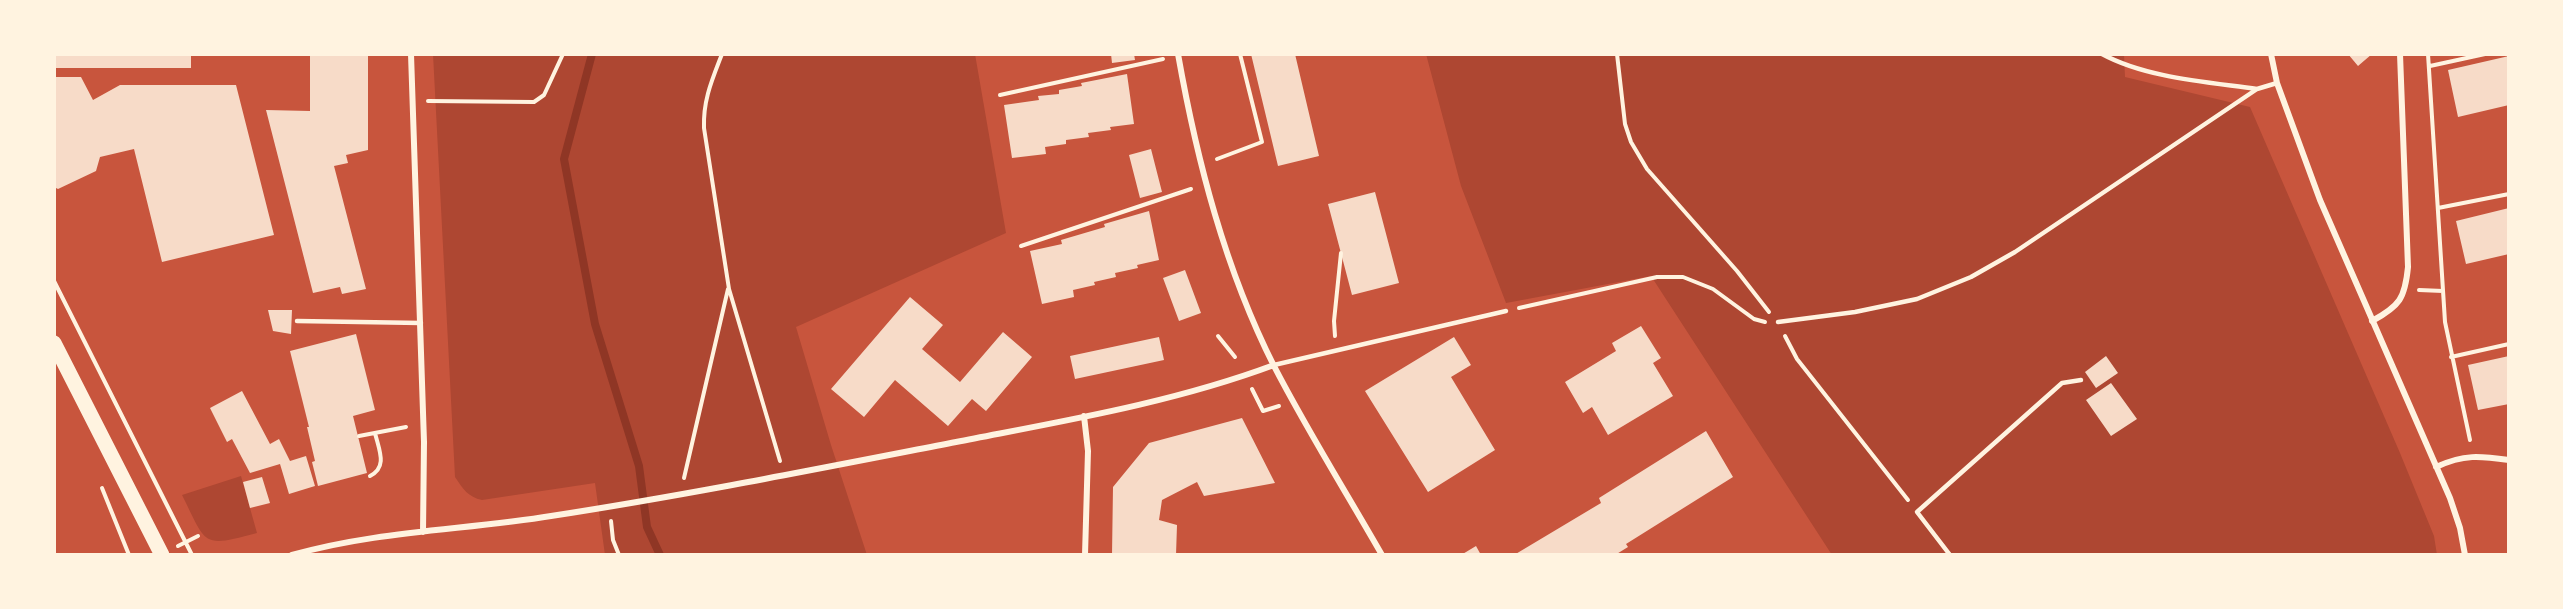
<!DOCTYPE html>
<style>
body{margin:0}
#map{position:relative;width:2563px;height:609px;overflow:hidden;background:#c8553d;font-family:"PT Serif",serif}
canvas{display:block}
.frame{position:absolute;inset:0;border:56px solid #fff3e0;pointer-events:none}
</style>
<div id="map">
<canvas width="2563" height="609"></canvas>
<div class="frame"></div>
</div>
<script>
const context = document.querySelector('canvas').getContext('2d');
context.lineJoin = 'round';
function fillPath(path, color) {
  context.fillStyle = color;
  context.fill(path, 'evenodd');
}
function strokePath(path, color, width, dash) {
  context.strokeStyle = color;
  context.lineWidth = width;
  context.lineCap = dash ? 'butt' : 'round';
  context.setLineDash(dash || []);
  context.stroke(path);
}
fillPath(new Path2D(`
 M 433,54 L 975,54 L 1006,233 L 796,327 L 831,445 L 867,555 L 605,555 L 595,483 L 482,500 C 468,497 463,489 455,477 Z
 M 1426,54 L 2124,54 L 2125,77 L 2250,107 L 2400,453 L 2434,536 L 2437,555 L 1832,555 L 1651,276 L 1506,303 L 1461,186 Z
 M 241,476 L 257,533 C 201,548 207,545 182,495 Z`), '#ae4732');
strokePath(new Path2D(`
 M 592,54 L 564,159 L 595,324 L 639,466 L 647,527 L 660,555`), '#8f3625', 8);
fillPath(new Path2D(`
 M 54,54 L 191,54 L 191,68 L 54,68 Z
 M 310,54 L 368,54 L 368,150 L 346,155 L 348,163 L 334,166 L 366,289 L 342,294 L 340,287 L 313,293 L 266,110 L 310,111 Z
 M 1111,54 L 1134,54 L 1135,60 L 1112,63 Z
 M 1251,54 L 1295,54 L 1319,156 L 1278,166 Z
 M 2348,54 L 2372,54 L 2358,66 Z
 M 2509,56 L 2509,105 L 2458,117 L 2448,70 Z
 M 1127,74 L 1134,124 L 1110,127 L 1111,130 L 1088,133 L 1089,137 L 1066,140 L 1066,144 L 1045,147 L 1046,154 L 1012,158 L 1004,105 L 1039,100 L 1038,96 L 1059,94 L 1059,90 L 1082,86 L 1081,83 Z
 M 54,77 L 81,77 L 93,100 L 120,85 L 236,85 L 274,235 L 162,262 L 134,149 L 100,157 L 96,171 L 58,189 L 54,187 Z
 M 1151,149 L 1162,192 L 1140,198 L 1129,155 Z
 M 1375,192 L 1399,283 L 1352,295 L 1328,204 Z
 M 2509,208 L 2509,254 L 2466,264 L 2456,221 Z
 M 1149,211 L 1159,260 L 1137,265 L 1138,268 L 1115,273 L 1116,277 L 1094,282 L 1095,285 L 1073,290 L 1074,297 L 1042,304 L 1030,251 L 1062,244 L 1061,240 L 1105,227 L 1104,224 Z
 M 1185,270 L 1201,313 L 1179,321 L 1163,278 Z
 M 910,297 L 943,325 L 922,349 L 960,382 L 1003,332 L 1032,357 L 986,411 L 972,399 L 948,426 L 895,380 L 864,417 L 831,389 Z
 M 268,310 L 292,310 L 291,334 L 273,331 Z
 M 1641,326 L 1661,358 L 1653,363 L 1673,396 L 1608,435 L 1592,407 L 1583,413 L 1565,382 L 1616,351 L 1612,343 Z
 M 356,334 L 375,410 L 353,416 L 367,473 L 318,486 L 312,462 L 315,461 L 307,427 L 309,427 L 290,351 Z
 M 1159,337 L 1164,360 L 1075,379 L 1070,356 Z
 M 1454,337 L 1471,365 L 1451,377 L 1495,450 L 1428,492 L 1365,391 Z
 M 2106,356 L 2118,373 L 2096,388 L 2085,372 Z
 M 2509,356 L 2509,404 L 2478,410 L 2468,365 Z
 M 2111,383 L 2137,419 L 2111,436 L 2086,400 Z
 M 242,391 L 270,444 L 279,439 L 290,461 L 306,456 L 315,486 L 289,494 L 280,464 L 250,473 L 232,439 L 227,442 L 210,408 Z
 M 1242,418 L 1275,483 L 1204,496 L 1197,482 L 1162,500 L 1159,520 L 1177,525 L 1176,555 L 1112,555 L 1113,487 L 1149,443 Z
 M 1706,431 L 1733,477 L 1626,544 L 1628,547 L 1615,555 L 1514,555 L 1601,503 L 1599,498 Z
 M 262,477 L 270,503 L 250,508 L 243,482 Z
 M 1476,546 L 1481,555 L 1461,555 Z`), '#f7dbc8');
strokePath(new Path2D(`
 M 722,54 C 712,80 703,100 704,128 L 729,289 L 780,461
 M 1617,54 L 1625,124 L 1631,142 L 1647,169 L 1737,271 L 1769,312
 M 2428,54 L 2445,322 L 2470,440
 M 2430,66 L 2485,54
 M 1000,95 L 1163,59
 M 428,101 L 534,102 L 544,95 L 563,54
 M 1217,159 L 1262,142 L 1240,54
 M 2438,208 L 2509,194
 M 1021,246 L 1191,189
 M 54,281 L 192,555
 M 2419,290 L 2443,291
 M 1519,308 L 1657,277 L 1683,277 L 1713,289 L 1754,319 L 1765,322
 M 1218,336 L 1235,357
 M 1335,336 L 1334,321 L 1341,253
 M 1785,336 L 1797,359 L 1908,500
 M 2451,357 L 2509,344
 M 1252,389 L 1263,411 L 1279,406
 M 359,436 L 406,427
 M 370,476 C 388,467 379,450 375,433
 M 684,478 L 728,289
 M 102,488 L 129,555
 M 611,521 L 613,540 L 619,555
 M 178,546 L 198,536`), '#fff3e0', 4);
strokePath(new Path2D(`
 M 2102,54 C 2146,78 2208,82 2257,89
 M 297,321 L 421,323
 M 1778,322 L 1855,312 L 1917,299 L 1971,277 L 2015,252 L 2257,89 L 2277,83
 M 1274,365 L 1506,311
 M 1950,555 L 1917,512 L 2062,383 L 2081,380`), '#fff3e0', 4.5);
strokePath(new Path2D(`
 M 411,54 L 424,442 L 423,532
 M 1178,54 C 1197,161 1225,269 1274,366 C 1307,430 1346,492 1382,555
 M 2271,54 L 2277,83 L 2320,200 L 2450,498 L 2460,528 L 2465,555
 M 2372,321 C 2400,306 2405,298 2408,267 L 2400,54
 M 1084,416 L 1088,451 L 1085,555
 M 2436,467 C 2464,454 2480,456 2509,460
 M 292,555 C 376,531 465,530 551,516 C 687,495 822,468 956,442 C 1063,421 1172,403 1274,365`), '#fff3e0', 6);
strokePath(new Path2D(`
 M 54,343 L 162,555`), '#fff3e0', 15);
</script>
